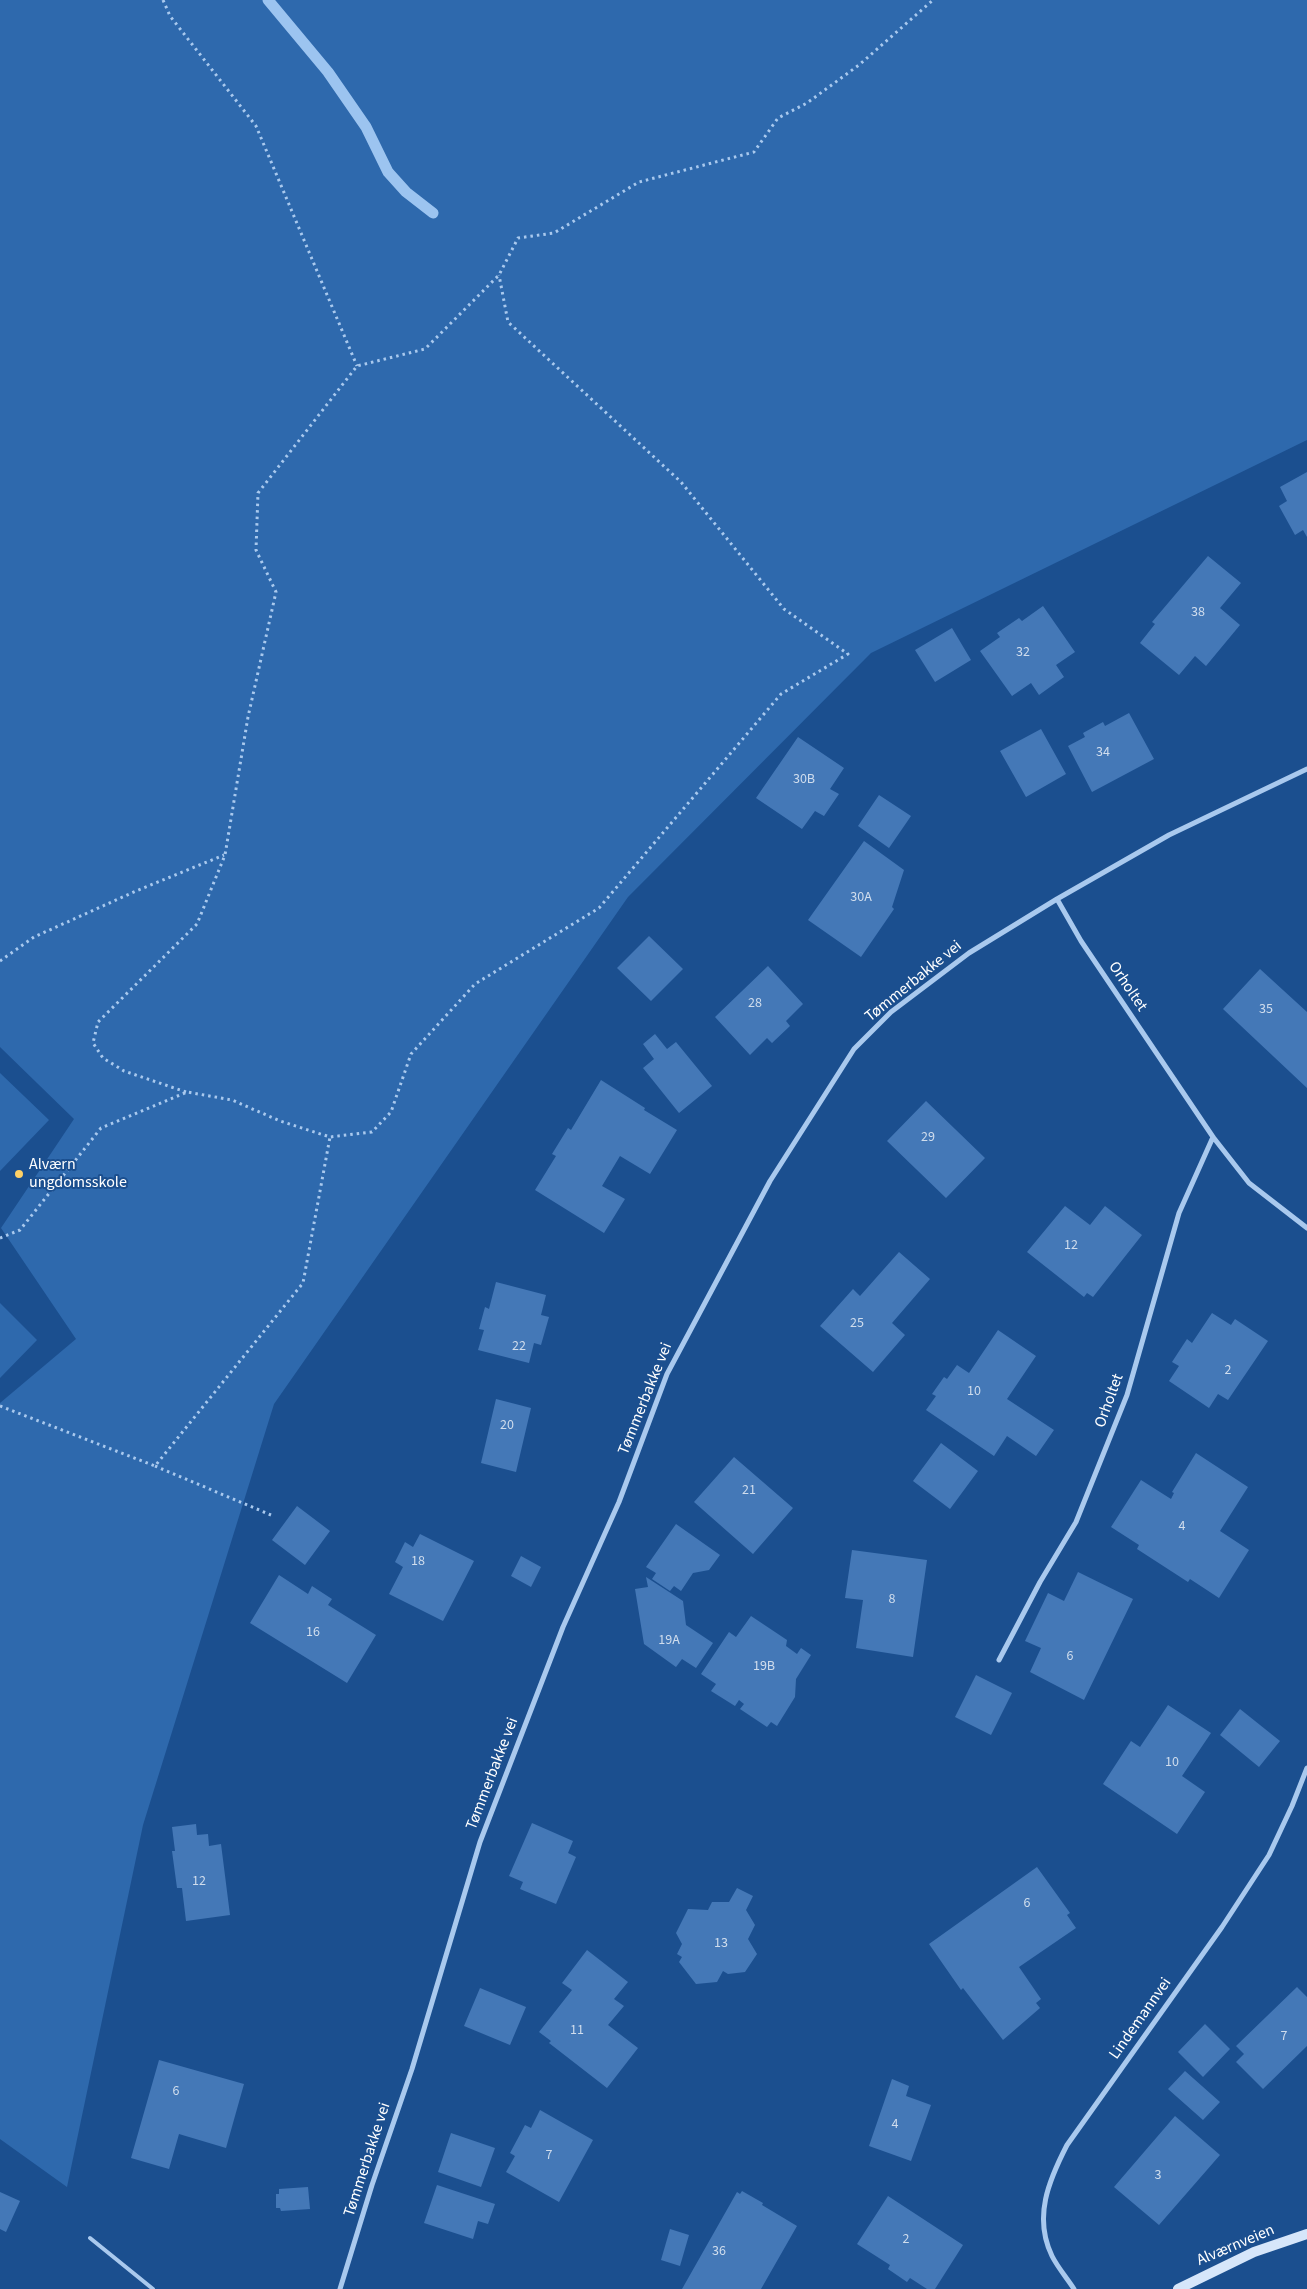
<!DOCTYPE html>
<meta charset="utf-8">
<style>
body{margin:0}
canvas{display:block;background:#1b4f8f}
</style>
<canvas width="1307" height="2289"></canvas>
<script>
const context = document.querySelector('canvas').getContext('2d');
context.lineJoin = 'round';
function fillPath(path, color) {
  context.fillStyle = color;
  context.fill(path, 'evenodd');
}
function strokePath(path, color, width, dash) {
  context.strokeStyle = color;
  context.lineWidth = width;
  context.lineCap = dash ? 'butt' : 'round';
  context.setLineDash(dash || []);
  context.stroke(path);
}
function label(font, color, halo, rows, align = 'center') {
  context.font = font + ' "Source Sans 3",sans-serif';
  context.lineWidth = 4;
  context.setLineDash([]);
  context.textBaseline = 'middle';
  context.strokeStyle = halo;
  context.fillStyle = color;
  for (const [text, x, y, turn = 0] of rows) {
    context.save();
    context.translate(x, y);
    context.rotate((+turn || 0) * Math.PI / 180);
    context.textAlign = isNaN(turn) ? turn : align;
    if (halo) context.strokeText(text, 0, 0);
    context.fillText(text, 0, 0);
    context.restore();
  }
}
fillPath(new Path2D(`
 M 0,0 L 1307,0 L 1307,440 L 871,653 L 628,897 L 274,1404 L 143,1825 L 67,2187 L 0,2139 L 0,1403 L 76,1339 L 1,1228 L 74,1119 L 0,1047 Z
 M 0,1073 L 49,1120 L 0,1171 Z
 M 0,1303 L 37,1340 L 0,1378 Z`), '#2e69ad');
strokePath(new Path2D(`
 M 268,0 L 328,72 L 366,127 L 388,172 L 406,192 L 433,213`), '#9cc4f0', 11);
fillPath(new Path2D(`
 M 1307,472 L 1307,537 L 1303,530 L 1295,535 L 1279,506 L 1287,501 L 1280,487 Z
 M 1208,556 L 1241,583 L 1220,608 L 1240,625 L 1206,666 L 1195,656 L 1179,675 L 1140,643 L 1155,624 L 1152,622 Z
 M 1043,606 L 1075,652 L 1056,665 L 1064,677 L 1039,695 L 1031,683 L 1012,696 L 980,651 L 1000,637 L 997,633 L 1019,618 L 1022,621 Z
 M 952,628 L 971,660 L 935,682 L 915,650 Z
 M 1129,713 L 1154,759 L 1092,792 L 1068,746 L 1085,737 L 1083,733 L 1103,722 L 1105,726 Z
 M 1041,729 L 1066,774 L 1026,797 L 1000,751 Z
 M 798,737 L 844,768 L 830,789 L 839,794 L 824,816 L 815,811 L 802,829 L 756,798 Z
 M 879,795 L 911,816 L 889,848 L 858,826 Z
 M 864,841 L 904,870 L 892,907 L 894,909 L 861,957 L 808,920 Z
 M 649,936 L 683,969 L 651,1001 L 617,968 Z
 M 768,966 L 803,1004 L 786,1021 L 790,1026 L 772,1043 L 767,1038 L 750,1055 L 715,1017 Z
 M 1260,969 L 1307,1012 L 1307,1088 L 1223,1009 Z
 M 655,1034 L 667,1049 L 676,1042 L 712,1086 L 679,1113 L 643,1068 L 654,1059 L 643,1044 Z
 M 601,1080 L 645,1108 L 644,1110 L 677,1130 L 650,1174 L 620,1156 L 602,1186 L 625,1199 L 604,1233 L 535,1190 L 556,1156 L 552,1154 L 568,1128 L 571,1130 Z
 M 926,1101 L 985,1158 L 946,1198 L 887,1141 Z
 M 1065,1206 L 1090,1225 L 1105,1206 L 1142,1235 L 1093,1297 L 1087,1293 L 1084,1297 L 1027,1252 Z
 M 899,1252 L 930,1279 L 892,1323 L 905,1335 L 873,1372 L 820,1326 L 853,1289 L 860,1296 Z
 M 496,1282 L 546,1295 L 541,1315 L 549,1317 L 541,1345 L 534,1343 L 529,1363 L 478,1350 L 484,1330 L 479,1329 L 485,1307 L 489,1309 Z
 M 1212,1313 L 1231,1325 L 1235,1319 L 1268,1341 L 1228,1400 L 1218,1394 L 1209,1408 L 1169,1381 L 1179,1366 L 1172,1362 L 1187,1339 L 1192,1343 Z
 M 998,1330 L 1036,1356 L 1007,1399 L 1054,1430 L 1036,1456 L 1007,1436 L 994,1456 L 926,1410 L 936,1396 L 932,1394 L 944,1377 L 947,1379 L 957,1365 L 969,1373 Z
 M 496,1399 L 531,1408 L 516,1472 L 481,1463 Z
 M 941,1443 L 978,1471 L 950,1509 L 913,1481 Z
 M 1196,1453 L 1248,1487 L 1220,1531 L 1249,1550 L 1219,1598 L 1190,1579 L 1188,1582 L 1137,1549 L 1139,1545 L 1111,1527 L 1141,1480 L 1171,1499 L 1174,1493 L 1172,1492 Z
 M 734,1457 L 793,1508 L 753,1554 L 694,1502 Z
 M 297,1506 L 330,1531 L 305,1565 L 272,1540 Z
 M 676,1524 L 720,1555 L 709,1570 L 693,1573 L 681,1591 L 674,1586 L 670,1591 L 652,1579 L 656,1573 L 646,1567 Z
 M 420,1534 L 474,1561 L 443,1621 L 389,1594 L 403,1567 L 395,1562 L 405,1542 L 413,1547 Z
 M 852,1550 L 927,1560 L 913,1657 L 856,1648 L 863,1600 L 845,1598 Z
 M 521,1556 L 541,1567 L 531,1587 L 511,1576 Z
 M 1078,1572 L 1133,1599 L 1084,1700 L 1030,1672 L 1041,1648 L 1025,1641 L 1048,1593 L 1064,1601 Z
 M 279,1575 L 308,1594 L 312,1586 L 332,1599 L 328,1605 L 376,1635 L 347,1683 L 250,1623 Z
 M 646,1577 L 683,1601 L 686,1625 L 713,1643 L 696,1668 L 682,1659 L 676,1667 L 644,1644 L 635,1589 L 648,1587 Z
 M 751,1616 L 787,1640 L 786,1646 L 797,1654 L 801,1648 L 811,1655 L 796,1679 L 795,1697 L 777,1726 L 771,1722 L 767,1727 L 740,1709 L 744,1704 L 739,1700 L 735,1706 L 711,1691 L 716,1684 L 701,1674 L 729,1632 L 736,1637 Z
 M 976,1675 L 1012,1693 L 991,1735 L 955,1717 Z
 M 1168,1705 L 1211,1733 L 1182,1776 L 1205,1792 L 1177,1834 L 1103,1784 L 1131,1741 L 1140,1747 Z
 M 1240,1709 L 1280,1741 L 1259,1767 L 1220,1735 Z
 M 532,1823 L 573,1841 L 568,1853 L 576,1857 L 556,1904 L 520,1889 L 523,1882 L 509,1876 Z
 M 196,1824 L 197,1835 L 208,1834 L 209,1846 L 221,1844 L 230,1915 L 186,1921 L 182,1888 L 177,1888 L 172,1851 L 175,1851 L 172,1827 Z
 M 1037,1867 L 1070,1913 L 1067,1915 L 1076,1928 L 1019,1967 L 1041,1999 L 1036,2003 L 1040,2008 L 1003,2040 L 963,1988 L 961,1990 L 929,1944 Z
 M 737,1888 L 753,1896 L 746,1910 L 755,1925 L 748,1939 L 757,1954 L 745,1972 L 728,1974 L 723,1971 L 717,1982 L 696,1984 L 679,1962 L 682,1957 L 677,1954 L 682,1944 L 676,1933 L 688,1909 L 708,1910 L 712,1902 L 729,1902 Z
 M 587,1950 L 628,1982 L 614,1999 L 624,2006 L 608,2025 L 638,2048 L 607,2088 L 549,2043 L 551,2041 L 539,2032 L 572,1990 L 562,1983 Z
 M 1297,1987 L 1307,1997 L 1307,2046 L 1263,2089 L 1236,2062 L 1244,2054 L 1236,2046 Z
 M 480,1988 L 526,2007 L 510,2045 L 464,2026 Z
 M 1205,2024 L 1230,2049 L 1203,2077 L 1178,2052 Z
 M 159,2060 L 244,2084 L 226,2148 L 179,2134 L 169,2169 L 131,2158 Z
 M 1185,2071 L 1220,2102 L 1203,2120 L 1168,2089 Z
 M 892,2079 L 909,2086 L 906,2096 L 931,2105 L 911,2161 L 869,2146 Z
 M 540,2110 L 593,2140 L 559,2202 L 506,2172 L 515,2156 L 510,2153 L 525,2125 L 531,2128 Z
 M 1175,2116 L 1220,2155 L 1159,2225 L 1114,2187 Z
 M 451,2133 L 495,2148 L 481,2187 L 438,2172 Z
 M 437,2185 L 495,2204 L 488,2224 L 478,2221 L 473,2239 L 424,2223 Z
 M 308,2187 L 310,2209 L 281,2211 L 280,2208 L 276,2208 L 276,2194 L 279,2194 L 279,2189 Z
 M 742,2191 L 763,2203 L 762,2205 L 797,2226 L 761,2289 L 682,2289 L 737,2192 L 740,2194 Z
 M 0,2192 L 20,2201 L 6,2232 L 0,2229 Z
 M 888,2196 L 963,2245 L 935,2289 L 927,2289 L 910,2278 L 907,2282 L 888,2269 L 890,2265 L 857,2244 Z
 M 670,2229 L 689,2235 L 680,2266 L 661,2260 Z`), '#4478b7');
strokePath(new Path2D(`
 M 163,0 L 170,16 L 256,126 L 357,366
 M 0,961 L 34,937 L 136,891 L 224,855
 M 186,1092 L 124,1071 L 103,1058 L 93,1043 L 98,1022 L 197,924 L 225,855 L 248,717 L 276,592 L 256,550 L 258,493 L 357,366 L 425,349 L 499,275 L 518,238 L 554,233 L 639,182 L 754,152 L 778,118 L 807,103 L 859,65 L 933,0
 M 0,1238 L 20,1230 L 101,1128 L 187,1092 L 232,1100 L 280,1121 L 330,1137 L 372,1132 L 391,1112 L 411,1054 L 475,984 L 599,908 L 781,694 L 848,654 L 784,609 L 681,482 L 508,322 L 499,275
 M 0,1406 L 155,1466 L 303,1283 L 330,1137
 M 155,1466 L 271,1515`), '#a9c9ee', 3, [2.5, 4]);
strokePath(new Path2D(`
 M 90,2238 L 153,2289`), '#a9c9ee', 4);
strokePath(new Path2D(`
 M 1057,899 L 1081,941 L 1213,1137 L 1249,1183 L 1307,1228
 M 999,1660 L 1040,1582 L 1076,1522 L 1127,1395 L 1179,1213 L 1213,1137
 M 340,2289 L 372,2185 L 412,2069 L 480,1842 L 563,1627 L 619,1502 L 667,1374 L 770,1181 L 854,1049 L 891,1012 L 969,953 L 1057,899 L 1169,835 L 1307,769
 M 1074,2289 C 1067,2278 1058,2268 1052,2256 C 1033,2217 1049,2180 1067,2145 L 1222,1927 L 1269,1855 L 1292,1806 L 1307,1768`), '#a9c9ee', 5);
strokePath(new Path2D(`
 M 1178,2289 L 1254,2252 L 1307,2234`), '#d6e6fa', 10);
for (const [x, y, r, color] of [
 [19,1174,5,"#ffd166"]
]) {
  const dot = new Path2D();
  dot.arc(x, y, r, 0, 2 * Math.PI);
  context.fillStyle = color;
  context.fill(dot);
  strokePath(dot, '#1b4f8f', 2);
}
label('14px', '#d0dded', null, [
 ["38",1198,613],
 ["32",1023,653],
 ["34",1103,753],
 ["30B",804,780],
 ["30A",861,898],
 ["28",755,1004],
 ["35",1266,1010],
 ["29",928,1138],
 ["12",1071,1246],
 ["25",857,1324],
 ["22",519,1347],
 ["2",1228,1371],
 ["10",974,1392],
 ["20",507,1426],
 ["21",749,1491],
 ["4",1182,1527],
 ["18",418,1562],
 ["8",892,1600],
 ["16",313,1633],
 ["19A",669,1641],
 ["6",1070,1657],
 ["19B",764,1667],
 ["10",1172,1763],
 ["12",199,1882],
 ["6",1027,1904],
 ["13",721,1944],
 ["11",577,2031],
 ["7",1284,2037],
 ["6",176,2092],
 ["4",895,2125],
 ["7",549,2156],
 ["3",1158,2176],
 ["2",906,2240],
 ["36",719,2252]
]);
label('16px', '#fff', '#1b4f8f', [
 ["Tømmerbakke vei",914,982,-39],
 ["Orholtet",1127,987,56],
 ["Tømmerbakke vei",646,1399,-68],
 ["Orholtet",1110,1401,-70],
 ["Tømmerbakke vei",493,1774,-69],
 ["Lindemannvei",1141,2019,-55],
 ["Tømmerbakke vei",368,2160,-72],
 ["Alværnveien",1236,2246,-23]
]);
label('16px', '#fff', '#1b4f8f', [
 ["Alværn",29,1165],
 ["ungdomsskole",29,1183]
], 'left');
</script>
